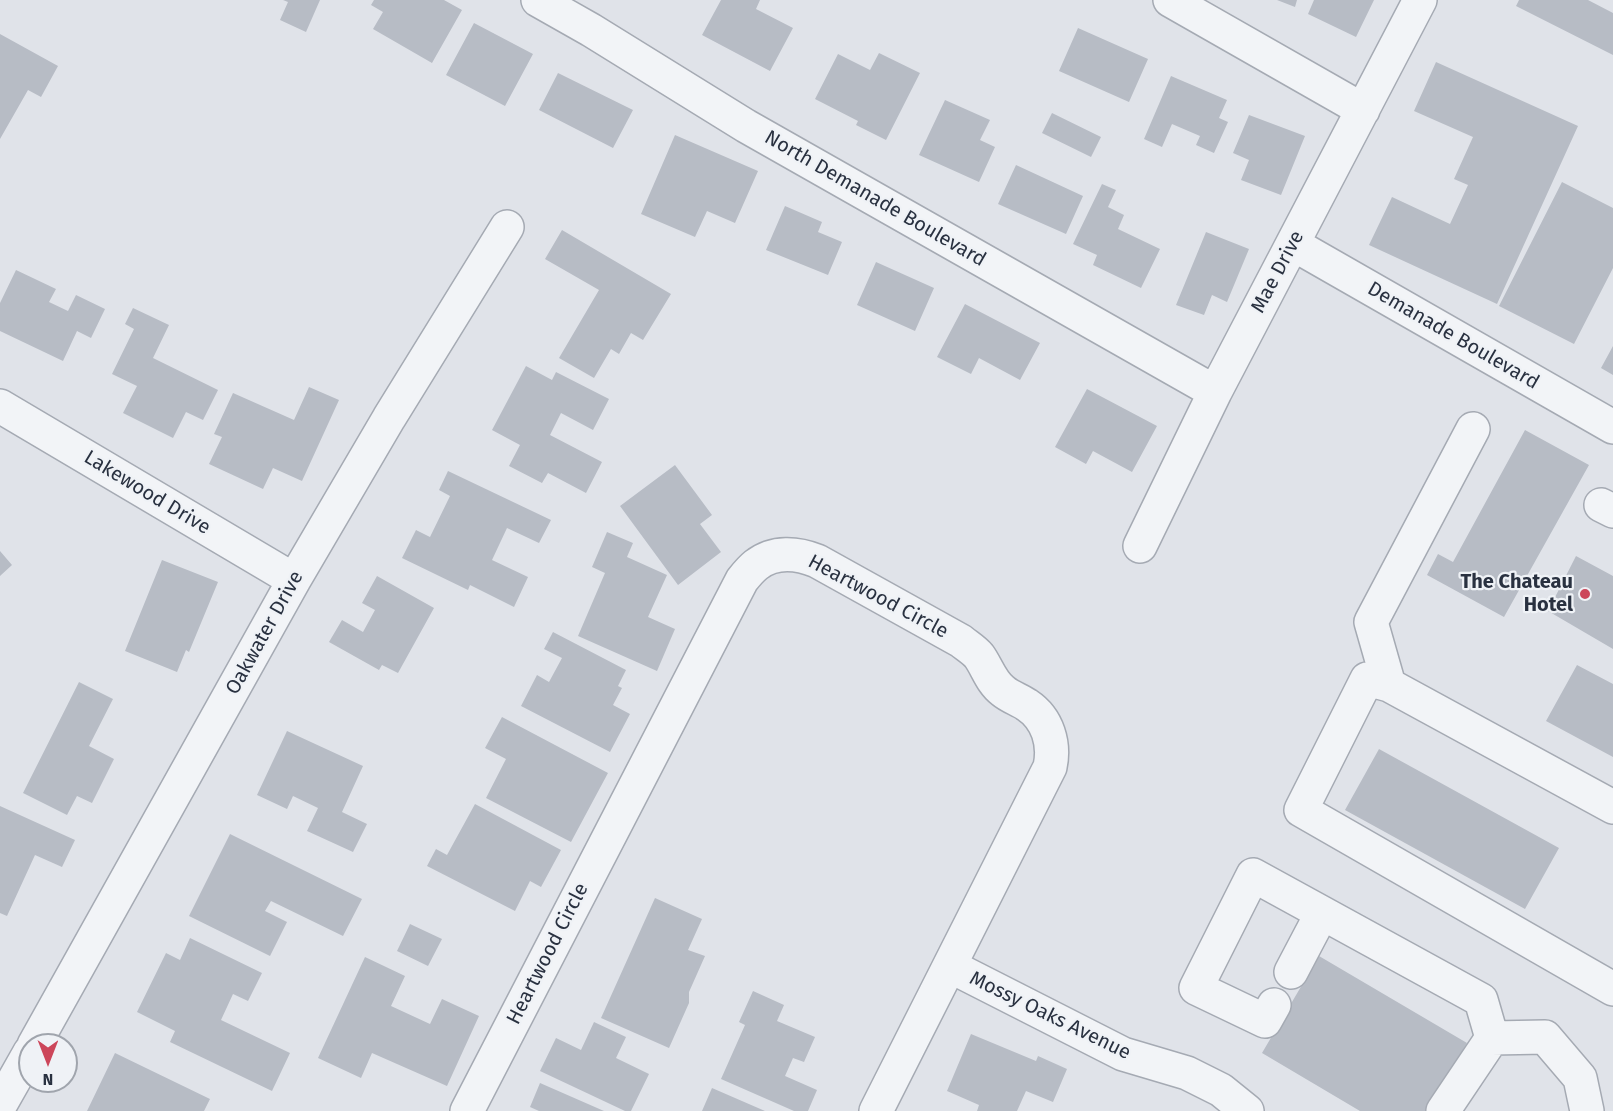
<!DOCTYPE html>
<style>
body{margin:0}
#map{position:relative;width:1613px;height:1111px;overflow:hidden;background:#e0e3e9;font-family:"Fira Sans",sans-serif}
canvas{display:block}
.north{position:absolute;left:18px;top:1033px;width:60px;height:60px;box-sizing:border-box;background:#eff2f6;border:2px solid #a0a5ad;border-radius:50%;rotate:180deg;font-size:16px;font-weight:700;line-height:24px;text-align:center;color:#293140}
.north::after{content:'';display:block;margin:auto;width:21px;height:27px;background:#cc465a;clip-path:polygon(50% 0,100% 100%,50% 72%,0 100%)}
</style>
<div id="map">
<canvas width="1613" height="1111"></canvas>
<div class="north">N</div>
</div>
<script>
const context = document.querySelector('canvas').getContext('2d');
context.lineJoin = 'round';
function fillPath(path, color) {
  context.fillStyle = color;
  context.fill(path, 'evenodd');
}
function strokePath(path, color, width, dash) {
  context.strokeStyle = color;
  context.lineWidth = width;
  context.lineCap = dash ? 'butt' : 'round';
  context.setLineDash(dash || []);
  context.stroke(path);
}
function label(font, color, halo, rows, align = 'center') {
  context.font = font + ' "Fira Sans",sans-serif';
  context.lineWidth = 4.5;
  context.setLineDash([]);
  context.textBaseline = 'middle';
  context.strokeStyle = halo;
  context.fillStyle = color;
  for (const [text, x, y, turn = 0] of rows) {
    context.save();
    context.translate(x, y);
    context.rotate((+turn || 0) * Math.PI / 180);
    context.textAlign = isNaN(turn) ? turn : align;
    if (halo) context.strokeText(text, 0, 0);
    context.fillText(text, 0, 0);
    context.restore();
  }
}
fillPath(new Path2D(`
 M 283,0 L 320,0 L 306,32 L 280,20 L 288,2 Z
 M 374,0 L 444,0 L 462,10 L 432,63 L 373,29 L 383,12 L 371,5 Z
 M 721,0 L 760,0 L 756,9 L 793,28 L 770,71 L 702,35 Z
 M 1277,0 L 1297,0 L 1295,7 Z
 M 1314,0 L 1374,0 L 1356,37 L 1308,14 Z
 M 1519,0 L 1588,0 L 1613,13 L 1613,55 L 1516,6 Z
 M 474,23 L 533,54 L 505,106 L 446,75 Z
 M 1078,28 L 1148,59 L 1129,102 L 1059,71 Z
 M 0,34 L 58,66 L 41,97 L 28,90 L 0,139 Z
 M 879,53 L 920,73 L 886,140 L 856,125 L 858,121 L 815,99 L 838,54 L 870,70 Z
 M 1436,62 L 1578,126 L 1497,304 L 1369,245 L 1392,197 L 1450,224 L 1468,185 L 1454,179 L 1473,137 L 1414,111 Z
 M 558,73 L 633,110 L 613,148 L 539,110 Z
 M 1171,76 L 1227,100 L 1219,118 L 1228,122 L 1214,153 L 1196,145 L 1200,136 L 1172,124 L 1162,147 L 1144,139 Z
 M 945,100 L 990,120 L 980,140 L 995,147 L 979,182 L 919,155 Z
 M 1052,113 L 1101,137 L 1091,157 L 1042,133 Z
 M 1249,115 L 1305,136 L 1281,195 L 1241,180 L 1249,160 L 1233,153 Z
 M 675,135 L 758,171 L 735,223 L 707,211 L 695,237 L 641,214 Z
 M 1016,165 L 1083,196 L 1066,234 L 998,204 Z
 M 1562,182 L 1613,208 L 1613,268 L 1574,344 L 1499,306 Z
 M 1102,184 L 1116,190 L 1108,207 L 1124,215 L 1118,229 L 1160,249 L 1141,288 L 1093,265 L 1097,255 L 1073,244 Z
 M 785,206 L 822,222 L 818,232 L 842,242 L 828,275 L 766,250 Z
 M 562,230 L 671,294 L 643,340 L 631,333 L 619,354 L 611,349 L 594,378 L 559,358 L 599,290 L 545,259 Z
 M 1206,232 L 1249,249 L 1227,302 L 1212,295 L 1204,315 L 1176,305 Z
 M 876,262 L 934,288 L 915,331 L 857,305 Z
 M 16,270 L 56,289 L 49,302 L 68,311 L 76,295 L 105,309 L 91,338 L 77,331 L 63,361 L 0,331 L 0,303 Z
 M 965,304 L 1040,343 L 1020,380 L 979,358 L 971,374 L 937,357 Z
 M 133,308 L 169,325 L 153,358 L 218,390 L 203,420 L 186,412 L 173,438 L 123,413 L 137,386 L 112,374 L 134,329 L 125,324 Z
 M 1613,346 L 1613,375 L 1601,368 Z
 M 526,366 L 552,380 L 556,372 L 609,399 L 593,430 L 561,413 L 550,435 L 602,462 L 586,493 L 548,473 L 542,483 L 509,466 L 520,445 L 492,430 Z
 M 309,387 L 339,400 L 302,481 L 273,468 L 263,489 L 209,464 L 222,437 L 214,434 L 233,393 L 294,420 Z
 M 1087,389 L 1157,426 L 1132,472 L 1093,451 L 1086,464 L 1055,447 Z
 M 1525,430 L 1589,465 L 1504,617 L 1427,575 L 1438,554 L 1453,562 Z
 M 675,465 L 712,515 L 700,524 L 721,552 L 678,585 L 620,506 Z
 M 448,471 L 551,520 L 539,543 L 507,528 L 492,560 L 528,577 L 514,607 L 470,585 L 468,590 L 402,558 L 416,530 L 430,537 L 450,496 L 439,490 Z
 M 607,532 L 633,543 L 627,557 L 667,575 L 648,617 L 675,629 L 657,671 L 578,636 L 605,573 L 592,567 Z
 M 0,551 L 12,565 L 0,576 Z
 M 1576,556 L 1613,576 L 1613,649 L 1548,611 Z
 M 162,560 L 218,582 L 189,652 L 186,650 L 177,672 L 125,651 Z
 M 377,576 L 434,608 L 398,673 L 382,665 L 379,670 L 329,642 L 342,620 L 363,632 L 375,610 L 362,603 Z
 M 553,632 L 626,670 L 618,686 L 622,688 L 613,705 L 630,714 L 610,752 L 521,706 L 537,675 L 549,682 L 562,658 L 544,649 Z
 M 1577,665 L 1613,684 L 1613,757 L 1546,721 Z
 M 79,682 L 113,699 L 89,746 L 114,759 L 92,803 L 77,796 L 67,815 L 23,793 Z
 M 502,717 L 608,773 L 571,842 L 486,798 L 506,759 L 485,748 Z
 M 287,731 L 363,766 L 342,812 L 367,824 L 353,852 L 307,831 L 318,808 L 293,796 L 287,809 L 257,795 Z
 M 1379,749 L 1559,848 L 1525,909 L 1345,810 Z
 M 475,804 L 561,850 L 541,887 L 530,881 L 515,911 L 427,866 L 436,849 L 447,855 Z
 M 0,806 L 75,840 L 62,867 L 35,855 L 7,916 L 0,913 Z
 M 230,834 L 362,899 L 343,936 L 271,901 L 265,911 L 287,922 L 270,956 L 189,916 Z
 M 655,898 L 702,919 L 688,950 L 705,956 L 689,992 L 689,1003 L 669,1048 L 601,1018 Z
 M 410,924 L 442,939 L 428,966 L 397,951 Z
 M 190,938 L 262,973 L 248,1001 L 233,994 L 221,1020 L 290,1053 L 272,1091 L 170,1042 L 175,1031 L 137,1012 L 166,953 L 180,960 Z
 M 1319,956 L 1467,1043 L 1427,1111 L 1360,1111 L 1262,1053 Z
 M 365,957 L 405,976 L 391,1006 L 430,1024 L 442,999 L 479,1016 L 447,1086 L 372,1053 L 361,1078 L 318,1058 Z
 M 753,991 L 784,1005 L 777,1021 L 815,1037 L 804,1062 L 793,1058 L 785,1076 L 817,1090 L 808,1111 L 794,1111 L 721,1079 L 745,1025 L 739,1022 Z
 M 594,1022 L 626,1037 L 616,1058 L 649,1074 L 631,1111 L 625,1111 L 540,1071 L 556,1038 L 581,1050 Z
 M 971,1034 L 1036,1061 L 1038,1056 L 1067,1069 L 1053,1102 L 1026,1091 L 1017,1111 L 977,1111 L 979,1105 L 947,1091 Z
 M 115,1053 L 210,1099 L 204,1111 L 87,1111 Z
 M 540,1083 L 604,1111 L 539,1111 L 530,1107 Z
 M 712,1088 L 765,1111 L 702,1111 Z`), '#b7bcc5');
const minor = new Path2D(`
 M 538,0 L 591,30 L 746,126 L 1215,392
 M 1170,0 L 1363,110
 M 1293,244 L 1613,427
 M 0,406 L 294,580
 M 1473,429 L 1371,622 L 1389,685 L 1367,679 L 1301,810 L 1613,989
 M 1601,505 L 1613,511
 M 1140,546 L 1215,392 L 1420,0
 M 1389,685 L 1613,807
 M 950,966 L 1123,1054 L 1187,1073 L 1221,1090 L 1247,1111
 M 1291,972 L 1322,913
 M 1274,1005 L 1265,1021 L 1196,988 L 1253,875 L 1481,1000 L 1492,1038
 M 34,1045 L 294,580 L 389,418 L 507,227
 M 0,1105 L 30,1052
 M 467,1111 L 742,580 C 746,575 751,569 756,565 C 774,551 797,553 817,561 L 961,641 C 967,646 974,650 979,656 C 987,667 991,682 1003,691 C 1010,697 1020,700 1027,705 C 1048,719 1055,744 1050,767 L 876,1111
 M 1443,1111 L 1492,1038 L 1545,1037 L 1580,1078 L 1587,1111`);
strokePath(minor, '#a5aab3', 36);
strokePath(minor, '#f2f4f7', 33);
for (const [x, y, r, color] of [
 [1585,594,6,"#cc465a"]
]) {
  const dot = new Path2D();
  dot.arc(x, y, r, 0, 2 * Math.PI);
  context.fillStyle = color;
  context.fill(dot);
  strokePath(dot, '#eff2f6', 2);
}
label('20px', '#293140', '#eff2f6', [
 ["North Demanade Boulevard",875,199,30],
 ["Mae Drive",1278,272,-62],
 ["Demanade Boulevard",1453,336,30],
 ["Lakewood Drive",147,493,31],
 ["Heartwood Circle",878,597,28],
 ["Oakwater Drive",265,633,-61],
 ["Heartwood Circle",548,954,-63],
 ["Mossy Oaks Avenue",1050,1016,26]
]);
label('bold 20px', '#293140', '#eff2f6', [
 ["The Chateau",1573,582],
 ["Hotel",1573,605]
], 'right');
</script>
